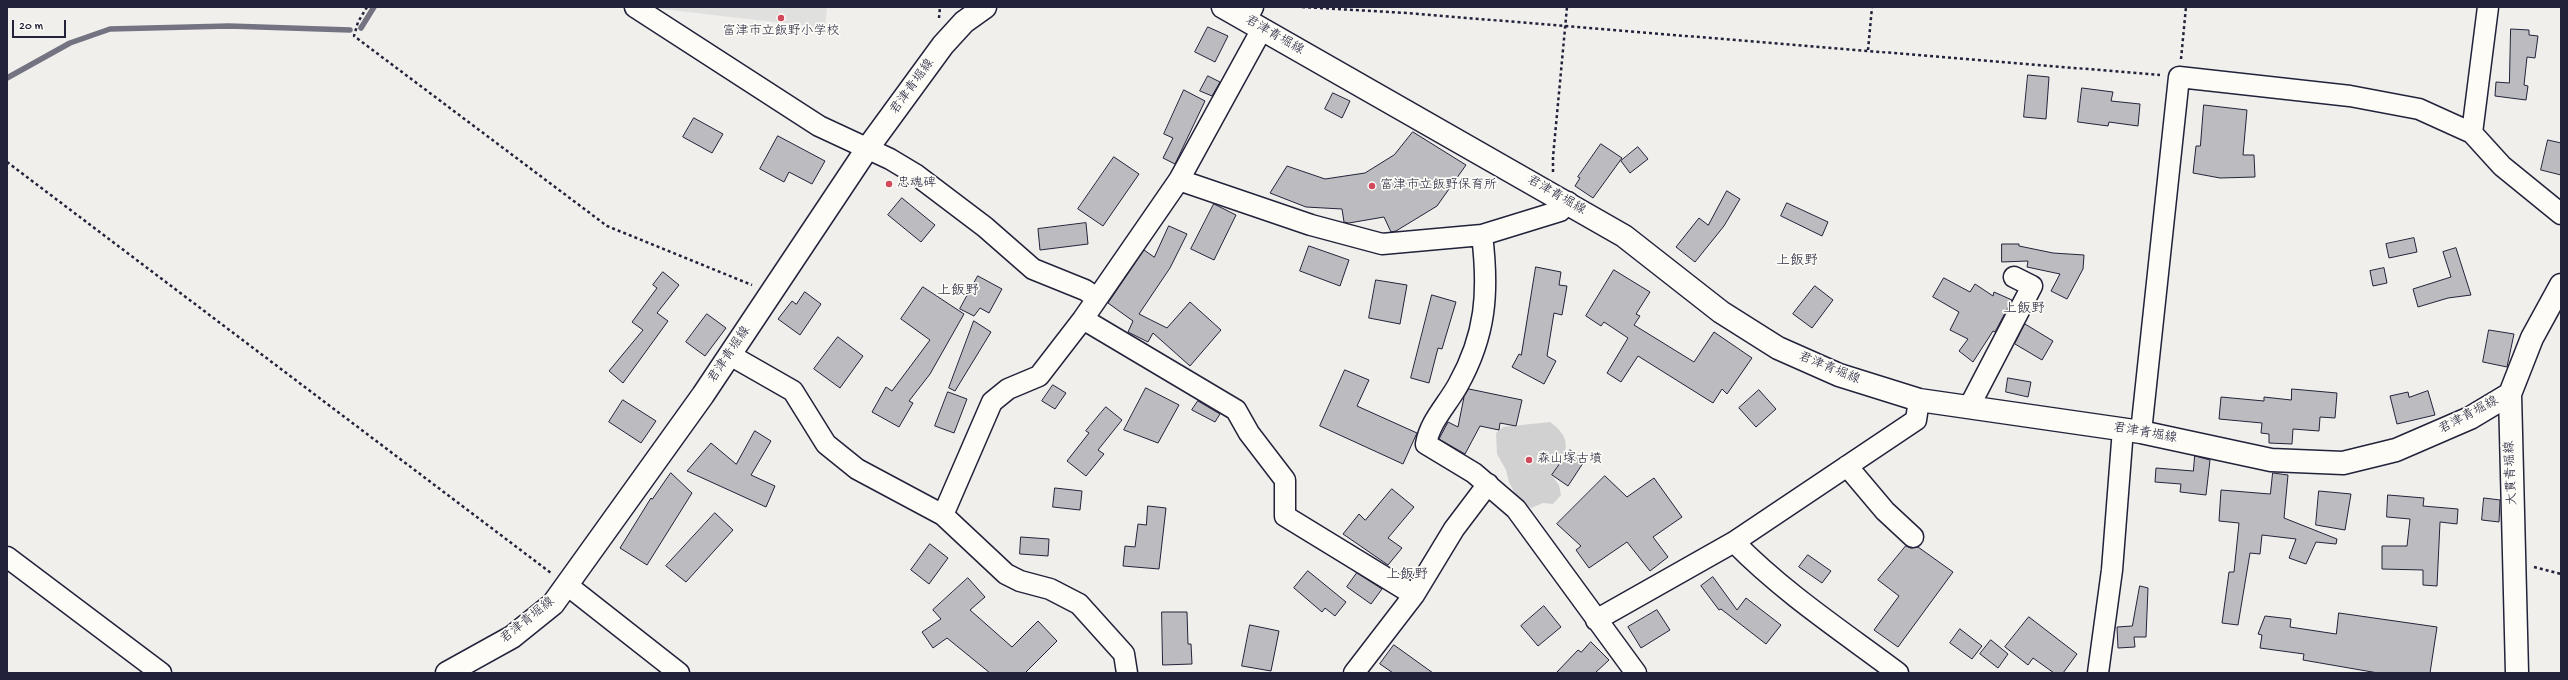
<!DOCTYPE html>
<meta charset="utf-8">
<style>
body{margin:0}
#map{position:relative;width:2568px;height:680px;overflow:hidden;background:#f0efec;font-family:"Gochi Hand",sans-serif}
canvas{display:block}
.frame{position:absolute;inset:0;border:8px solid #22223b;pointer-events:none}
.scale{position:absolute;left:12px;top:20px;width:54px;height:18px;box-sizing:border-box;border:2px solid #22223b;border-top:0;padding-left:5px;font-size:12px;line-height:14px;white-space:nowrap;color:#22223b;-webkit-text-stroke:3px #fdfcf7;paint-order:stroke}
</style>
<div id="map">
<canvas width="2568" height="680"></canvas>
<div class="frame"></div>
<div class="scale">20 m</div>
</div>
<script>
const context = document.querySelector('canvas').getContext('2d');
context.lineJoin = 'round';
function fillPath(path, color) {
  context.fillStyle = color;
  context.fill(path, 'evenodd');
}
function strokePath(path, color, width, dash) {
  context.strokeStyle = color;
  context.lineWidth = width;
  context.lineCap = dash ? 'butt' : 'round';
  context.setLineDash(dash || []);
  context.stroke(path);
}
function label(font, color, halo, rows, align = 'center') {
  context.font = font + ' "Gochi Hand","Klee One",sans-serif';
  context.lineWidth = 3.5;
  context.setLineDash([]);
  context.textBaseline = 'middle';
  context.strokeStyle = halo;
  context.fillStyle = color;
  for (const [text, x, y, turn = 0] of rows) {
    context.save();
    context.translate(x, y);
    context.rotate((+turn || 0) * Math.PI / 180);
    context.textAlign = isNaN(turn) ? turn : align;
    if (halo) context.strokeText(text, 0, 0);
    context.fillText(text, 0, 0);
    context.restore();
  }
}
fillPath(new Path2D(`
 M 645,7 L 827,7 L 825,28 Z`), '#e0e0df');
fillPath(new Path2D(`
 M 1550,422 C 1576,441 1565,454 1552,476 L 1559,485 L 1561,495 L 1553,504 L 1543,503 L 1531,508 L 1518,500 L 1509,482 L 1506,470 L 1497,454 L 1496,433 L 1503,427 Z`), '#d2d1d1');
strokePath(new Path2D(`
 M 361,28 L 374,7
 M 7,78 L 70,43 L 110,29 L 229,26 L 350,30`), '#737381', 5.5);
const building = new Path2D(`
 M 1208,27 L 1228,36 L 1215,62 L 1195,52 Z
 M 2511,29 L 2529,30 L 2529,35 L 2538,36 L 2535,58 L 2527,57 L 2524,85 L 2528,86 L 2526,100 L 2495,96 L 2496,82 L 2509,83 Z
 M 2028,75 L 2049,77 L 2046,119 L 2024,117 Z
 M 1208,76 L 1220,82 L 1212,96 L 1200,91 Z
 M 2082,88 L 2113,92 L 2111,101 L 2140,104 L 2138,126 L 2109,122 L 2108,126 L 2078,122 Z
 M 1184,90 L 1205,101 L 1175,164 L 1163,158 L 1173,138 L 1164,134 Z
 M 1333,93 L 1350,101 L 1342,118 L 1325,109 Z
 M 2204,105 L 2247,110 L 2243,155 L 2254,155 L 2255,177 L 2220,178 L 2193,173 L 2196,146 L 2200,146 Z
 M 694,118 L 723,134 L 712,153 L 683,137 Z
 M 1413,132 L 1466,165 L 1437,206 L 1396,231 L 1391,232 L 1384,217 L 1349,223 L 1344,222 L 1342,209 L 1306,207 L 1270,193 L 1287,166 L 1325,179 L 1365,173 L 1394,155 Z
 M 778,136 L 825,161 L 812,184 L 789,172 L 784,182 L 760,169 Z
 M 2548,140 L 2561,143 L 2561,175 L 2541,170 Z
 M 1601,144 L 1622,158 L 1593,198 L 1575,186 L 1580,178 L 1578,177 Z
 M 1638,147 L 1648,159 L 1630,173 L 1621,161 Z
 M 1114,157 L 1139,174 L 1103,226 L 1078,209 Z
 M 1727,191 L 1740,199 L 1724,226 L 1695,262 L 1676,247 L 1699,218 L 1708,225 Z
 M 902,198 L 935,225 L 921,242 L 888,215 Z
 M 1787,203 L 1828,222 L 1822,236 L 1781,216 Z
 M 1214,204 L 1236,215 L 1214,260 L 1191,249 Z
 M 1086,223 L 1088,244 L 1040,250 L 1038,229 Z
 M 1169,226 L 1187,234 L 1170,268 L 1139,314 L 1167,328 L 1190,302 L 1221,330 L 1190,366 L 1153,333 L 1148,342 L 1128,332 L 1133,321 L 1108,303 L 1144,250 L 1154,257 Z
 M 2414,238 L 2417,252 L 2389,258 L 2386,244 Z
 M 2002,244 L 2019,244 L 2019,246 L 2053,253 L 2084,255 L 2083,269 L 2067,299 L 2051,291 L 2060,274 L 2027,267 L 2028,261 L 2002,262 Z
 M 1309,246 L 1349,260 L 1340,286 L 1300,271 Z
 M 2456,248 L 2471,295 L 2448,298 L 2418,307 L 2413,289 L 2451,277 L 2443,252 Z
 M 1536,267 L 1561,272 L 1559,285 L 1567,286 L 1562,315 L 1554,313 L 1547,356 L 1556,361 L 1544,384 L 1512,367 L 1519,354 L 1521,355 Z
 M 2384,268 L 2387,283 L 2373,286 L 2370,271 Z
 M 1614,270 L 1650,292 L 1636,314 L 1640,316 L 1634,325 L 1694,362 L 1714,332 L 1752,358 L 1727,394 L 1722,389 L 1713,403 L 1638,356 L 1621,382 L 1607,373 L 1628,338 L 1604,322 L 1601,326 L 1586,316 Z
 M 663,272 L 679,285 L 657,313 L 668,321 L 623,383 L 609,371 L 643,330 L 632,322 L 657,288 L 653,285 Z
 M 978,276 L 1002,289 L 989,313 L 980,308 L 974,316 L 960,309 Z
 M 1944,278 L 1970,292 L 1975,284 L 1993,296 L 1994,292 L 2012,300 L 1995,332 L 1993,331 L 1973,362 L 1959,351 L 1968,339 L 1950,330 L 1959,312 L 1933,297 Z
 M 1376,280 L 1407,285 L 1400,324 L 1369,318 Z
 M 1815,286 L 1833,300 L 1812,328 L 1793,314 Z
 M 923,287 L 964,314 L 930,374 L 909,401 L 913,403 L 899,427 L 872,412 L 886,387 L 892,391 L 930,340 L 901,319 Z
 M 805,292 L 821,304 L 800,335 L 778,319 L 792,301 L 796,304 Z
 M 1432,295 L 1456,302 L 1442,349 L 1438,348 L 1429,383 L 1411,378 Z
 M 707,314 L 726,328 L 705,356 L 686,342 Z
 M 974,321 L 991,332 L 955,391 L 949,388 Z
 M 2025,324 L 2053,341 L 2042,360 L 2015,344 Z
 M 2489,330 L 2514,334 L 2507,367 L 2483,362 Z
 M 838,337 L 863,356 L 840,388 L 814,369 Z
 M 1345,370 L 1369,380 L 1357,406 L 1417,433 L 1403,464 L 1320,426 Z
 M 2008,378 L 2031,382 L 2028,397 L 2006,392 Z
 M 1053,385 L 1066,393 L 1055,409 L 1042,401 Z
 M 1146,388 L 1179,405 L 1158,443 L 1124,430 Z
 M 1469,389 L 1522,400 L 1516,426 L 1500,423 L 1499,430 L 1480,426 L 1465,454 L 1439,439 L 1448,422 L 1458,427 L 1464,397 Z
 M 2292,389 L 2337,393 L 2335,418 L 2320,417 L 2319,431 L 2293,429 L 2292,444 L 2269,443 L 2269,434 L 2261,433 L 2262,423 L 2219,419 L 2221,397 L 2264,401 L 2264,397 L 2291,400 Z
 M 1759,390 L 1776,409 L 1756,427 L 1739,408 Z
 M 2428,391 L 2435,415 L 2397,424 L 2390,396 L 2408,392 L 2409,397 Z
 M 948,392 L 967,399 L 954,433 L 935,426 Z
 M 623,400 L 656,421 L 641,443 L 609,422 Z
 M 1198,401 L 1220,414 L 1215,422 L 1192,410 Z
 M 1106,407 L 1122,420 L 1098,450 L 1104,454 L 1086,476 L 1067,461 L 1089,433 L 1086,431 Z
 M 755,431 L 771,441 L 751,475 L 775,486 L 766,507 L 687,471 L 711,443 L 736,464 Z
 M 1570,450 L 1585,460 L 1568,486 L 1552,475 Z
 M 2195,456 L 2210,460 L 2206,495 L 2180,492 L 2181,484 L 2155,482 L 2156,468 L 2193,471 Z
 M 671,473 L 692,493 L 647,565 L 620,548 L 651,498 L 652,499 Z
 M 2273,473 L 2288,475 L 2284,518 L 2337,539 L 2336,544 L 2316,542 L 2306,564 L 2289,558 L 2296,539 L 2262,535 L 2260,554 L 2250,553 L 2238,625 L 2222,623 L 2229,572 L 2234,572 L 2239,523 L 2219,521 L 2221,490 L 2270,494 Z
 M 1605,476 L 1627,497 L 1654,478 L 1682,517 L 1653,537 L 1668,557 L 1650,571 L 1627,542 L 1589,568 L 1576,550 L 1581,546 L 1557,524 Z
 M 1055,488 L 1082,491 L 1080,510 L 1053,507 Z
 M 1392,489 L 1414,507 L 1388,538 L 1402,548 L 1388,565 L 1343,534 L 1359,514 L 1365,520 Z
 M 2319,491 L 2351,494 L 2345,530 L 2316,525 Z
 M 2388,495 L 2424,498 L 2423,506 L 2458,509 L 2457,524 L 2440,522 L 2437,586 L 2423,585 L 2423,570 L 2382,569 L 2382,546 L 2407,546 L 2410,519 L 2387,517 Z
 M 2484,498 L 2500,500 L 2499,522 L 2482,520 Z
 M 1148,506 L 1166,508 L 1159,569 L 1123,566 L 1125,546 L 1135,547 L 1138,524 L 1146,525 Z
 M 715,513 L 733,530 L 686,582 L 666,566 Z
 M 1021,537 L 1049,539 L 1048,556 L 1020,554 Z
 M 930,544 L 948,558 L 929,584 L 911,570 Z
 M 1906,546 L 1911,548 L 1918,547 L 1953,572 L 1898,647 L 1874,630 L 1899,596 L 1878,580 Z
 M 1808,555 L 1831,571 L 1822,583 L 1799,567 Z
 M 1308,571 L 1346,602 L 1335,616 L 1325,608 L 1322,612 L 1294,588 Z
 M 1357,573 L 1382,589 L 1371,604 L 1347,587 Z
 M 1713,577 L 1737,610 L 1746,598 L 1781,625 L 1766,644 L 1721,609 L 1719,610 L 1701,586 Z
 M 968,578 L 985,597 L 970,610 L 1012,647 L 1038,621 L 1057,641 L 1025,673 L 990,673 L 947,638 L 933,648 L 922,632 L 941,619 L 933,610 Z
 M 2140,586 L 2148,588 L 2146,637 L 2134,637 L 2135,647 L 2118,648 L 2117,627 L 2132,626 Z
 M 1544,606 L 1561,627 L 1538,646 L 1521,626 Z
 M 1657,610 L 1670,630 L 1641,648 L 1628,627 Z
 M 1162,612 L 1187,612 L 1188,644 L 1191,644 L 1192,664 L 1163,665 Z
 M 2339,613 L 2437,627 L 2430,673 L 2378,673 L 2303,660 L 2304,654 L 2260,648 L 2262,635 L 2258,634 L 2265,616 L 2291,619 L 2290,627 L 2336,634 Z
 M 2029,617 L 2077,654 L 2063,673 L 2054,673 L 2033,658 L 2028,665 L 2005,647 Z
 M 1250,625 L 1279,631 L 1271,671 L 1242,666 Z
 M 1960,629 L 1982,646 L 1972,659 L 1950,643 Z
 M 1991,640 L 2008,654 L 1998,668 L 1980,654 Z
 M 1591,642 L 1609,660 L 1595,673 L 1556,673 L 1578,650 L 1581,652 Z
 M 1394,645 L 1433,673 L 1393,673 L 1380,664 Z`);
fillPath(building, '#bcbcc0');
strokePath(building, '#22223b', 1);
const minor = new Path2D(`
 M 635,7 L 819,126 L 890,159 L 915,174 L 985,227 L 1033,269 L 1085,290 L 1097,298
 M 1246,20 L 1253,7
 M 2472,133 L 2488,7
 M 1179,180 L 1311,225 L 1382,244 L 1482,235 L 1560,211 L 1568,202
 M 1482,235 C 1489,292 1486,335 1458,385 C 1447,405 1430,421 1426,444 L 1474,473 L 1516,509 L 1636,673
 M 1083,319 L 1236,410 L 1249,433 L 1285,480 L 1285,516 L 1414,595
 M 730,355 L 793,391 L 826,444 L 857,469 L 943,515 L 1006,574 L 1020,581 L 1050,589 L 1079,604 L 1124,654 L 1127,673
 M 1969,407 L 2032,286 L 2014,277
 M 2141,432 L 2179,77 L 2350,96 L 2419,109 L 2472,133 L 2502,166 L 2561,214
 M 1847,466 L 1885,511 L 1913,537
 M 943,515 L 992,402 L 1008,389 L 1039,376 L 1083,319 L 1179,180 L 1262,29
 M 1734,542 C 1784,593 1842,631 1898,673
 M 7,557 L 161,673
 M 567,585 L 679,673
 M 1596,620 L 1734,542 L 1916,420 L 1919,400
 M 1354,673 L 1414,595 L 1454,529 L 1488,484
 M 2098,673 L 2112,570 L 2123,429`);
const major = new Path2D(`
 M 1223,7 L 1624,236 L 1721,312 L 1778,348 L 1839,375 L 1919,400 L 2141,432 L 2271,460 L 2343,463 L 2396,450 L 2470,418 L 2510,394
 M 447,673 L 512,637 L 553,604 L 703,395 L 867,149 L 943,45 L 964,22 L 985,7
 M 2517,673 L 2510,394 L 2532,338 L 2561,285`);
strokePath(minor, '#22223b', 23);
strokePath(major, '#22223b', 25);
strokePath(new Path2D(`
 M 367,7 L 358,22 L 354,36 L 607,226 L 752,285
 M 1302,7 L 1407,13 L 2160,75
 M 939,18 L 940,7
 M 1868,50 L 1872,7
 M 2181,59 L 2186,7
 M 7,162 L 551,573
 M 1553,172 L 1553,157 L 1567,7
 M 2534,567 L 2561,574`), '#22223b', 2.5, [3, 3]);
strokePath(minor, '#fdfcf7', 20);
strokePath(major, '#fdfcf7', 22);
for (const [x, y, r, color] of [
 [781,18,4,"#d1495b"],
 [889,184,4,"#d1495b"],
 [1372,186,4,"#d1495b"],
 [1529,460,4,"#d1495b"]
]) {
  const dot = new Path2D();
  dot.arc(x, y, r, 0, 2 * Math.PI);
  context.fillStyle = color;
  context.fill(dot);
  strokePath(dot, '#fdfcf7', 1.5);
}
label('13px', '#22223b', '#fdfcf7', [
 ["富津市立飯野小学校",781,32,"center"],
 ["忠魂碑",897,184],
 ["富津市立飯野保育所",1380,186],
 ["森山塚古墳",1537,460]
], 'left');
label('13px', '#22223b', '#fdfcf7', [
 ["君津青堀線",1274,36,30],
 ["君津青堀線",913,87,-54],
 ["君津青堀線",1556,196,30],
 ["君津青堀線",730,355,-56],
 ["君津青堀線",1829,369,22],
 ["君津青堀線",2469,416,-28],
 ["君津青堀線",2145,434,10],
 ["大貫青堀線",2512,473,-93],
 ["君津青堀線",528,621,-39]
]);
label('14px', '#22223b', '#fdfcf7', [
 ["上飯野",1797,262],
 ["上飯野",958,292],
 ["上飯野",2024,310],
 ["上飯野",1407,576]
]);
</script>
